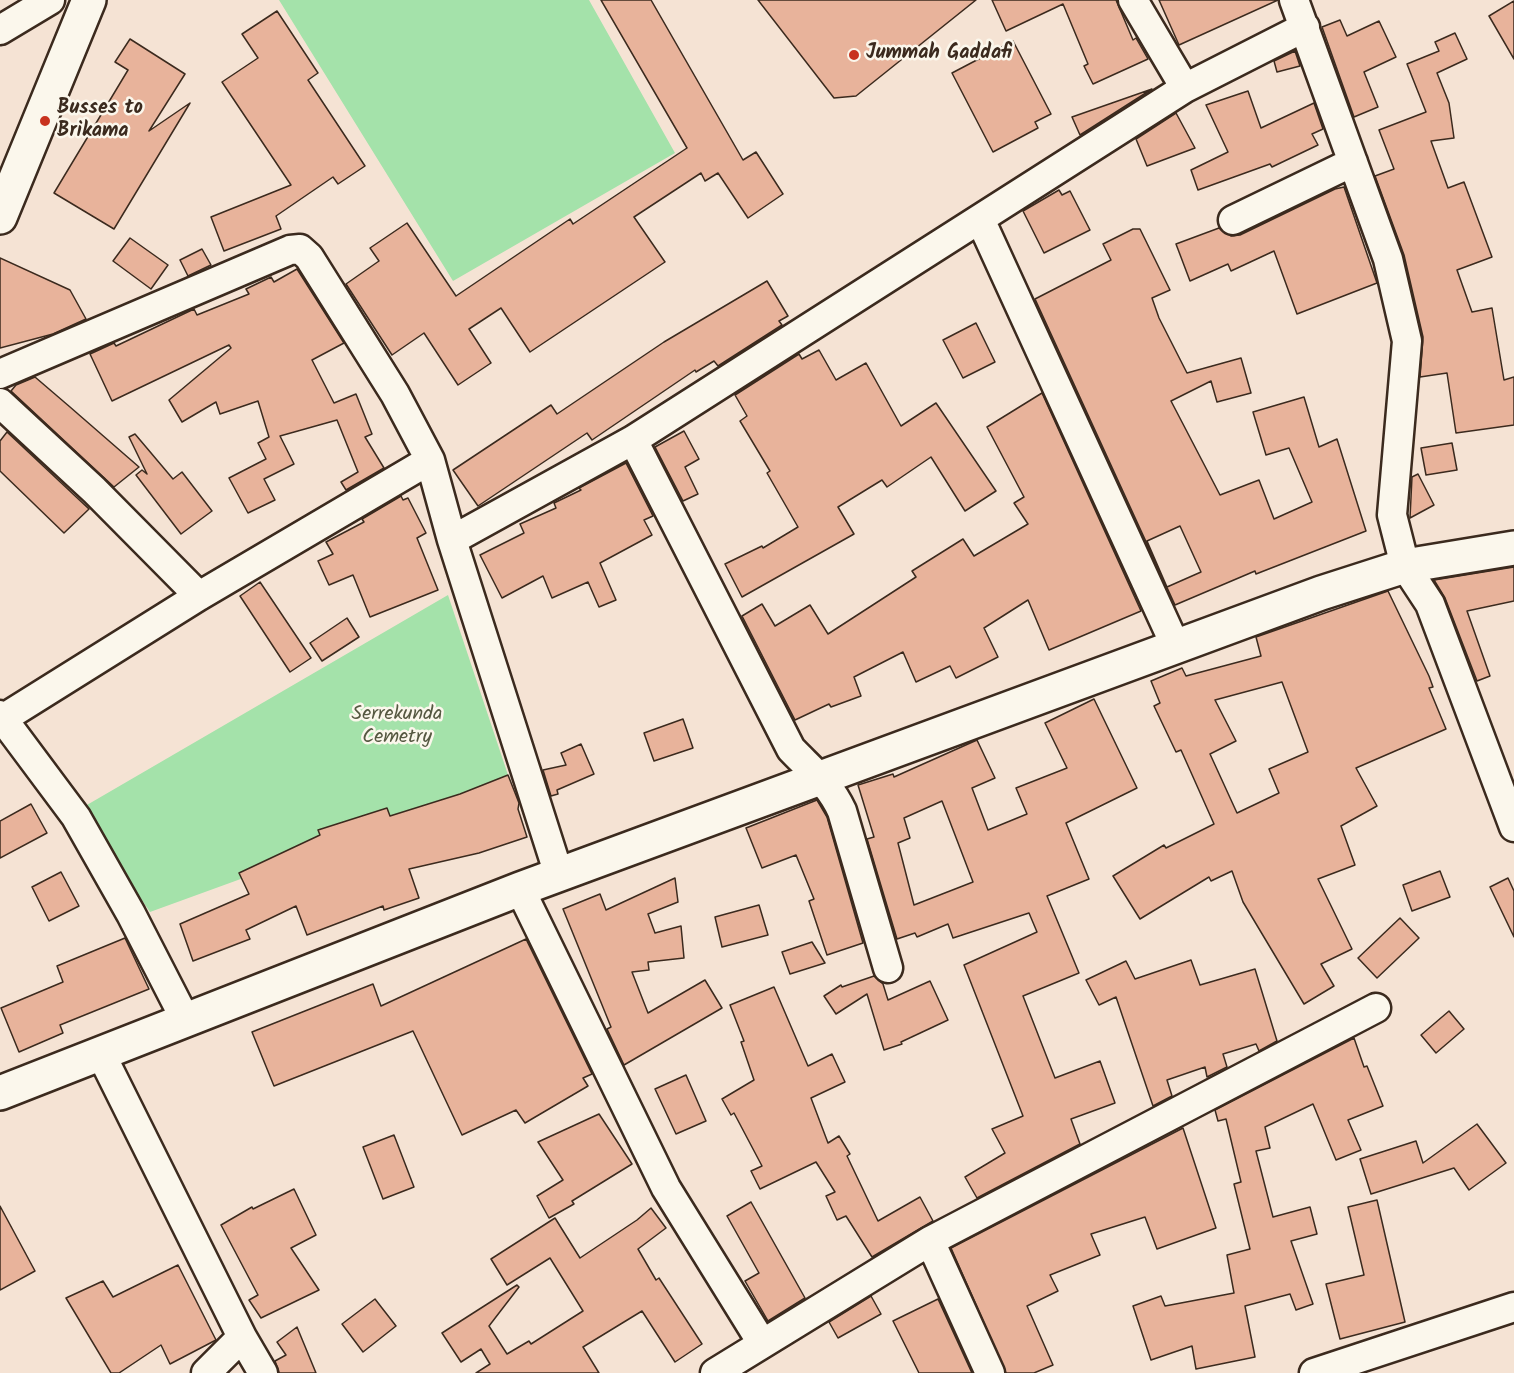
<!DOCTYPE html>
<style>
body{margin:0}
canvas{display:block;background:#f5e3d4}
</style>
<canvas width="1514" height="1373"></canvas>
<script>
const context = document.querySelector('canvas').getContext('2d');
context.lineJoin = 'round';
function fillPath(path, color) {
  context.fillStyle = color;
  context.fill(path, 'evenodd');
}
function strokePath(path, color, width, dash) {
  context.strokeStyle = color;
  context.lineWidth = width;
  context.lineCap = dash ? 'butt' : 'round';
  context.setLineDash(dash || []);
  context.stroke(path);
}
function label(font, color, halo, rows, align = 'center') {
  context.font = font + ' Kalam,sans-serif';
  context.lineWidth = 5;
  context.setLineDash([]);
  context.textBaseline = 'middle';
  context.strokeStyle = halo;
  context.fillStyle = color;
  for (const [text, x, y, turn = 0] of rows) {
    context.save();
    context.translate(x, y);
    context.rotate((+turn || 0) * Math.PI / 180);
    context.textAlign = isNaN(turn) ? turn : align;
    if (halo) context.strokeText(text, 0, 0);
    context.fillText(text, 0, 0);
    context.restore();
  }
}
fillPath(new Path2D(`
 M 279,0 L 589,0 L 675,153 L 453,281 Z
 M 448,595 L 510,781 L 150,912 L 80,809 Z`), '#a4e2aa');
const building = new Path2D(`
 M 601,0 L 651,0 L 743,160 L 756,152 L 783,194 L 748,218 L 718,173 L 705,181 L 701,173 L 634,217 L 665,262 L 530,352 L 501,308 L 469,329 L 491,363 L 458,385 L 424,333 L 392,355 L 346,284 L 379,261 L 370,248 L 407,223 L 456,296 L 570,219 L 573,224 L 687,148 Z
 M 758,0 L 976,0 L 856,96 L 834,98 Z
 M 992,0 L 1116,0 L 1133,40 L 1136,38 L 1148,59 L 1093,84 L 1084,66 L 1088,64 L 1063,4 L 1006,31 Z
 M 1159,0 L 1278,0 L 1179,45 Z
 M 1514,1 L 1514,59 L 1489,16 Z
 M 277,11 L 318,73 L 308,80 L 365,166 L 338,184 L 333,177 L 276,216 L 281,229 L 224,251 L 211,217 L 291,185 L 222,82 L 258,58 L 242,34 Z
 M 1340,20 L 1347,36 L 1379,21 L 1396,57 L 1364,72 L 1378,107 L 1354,117 L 1322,27 Z
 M 1455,33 L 1467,59 L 1437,73 L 1449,103 L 1454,138 L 1431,141 L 1448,188 L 1464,182 L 1492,257 L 1457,270 L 1472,312 L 1492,308 L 1504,380 L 1514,377 L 1514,425 L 1456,433 L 1447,373 L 1420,377 L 1423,337 L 1404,255 L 1375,176 L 1394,169 L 1379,130 L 1426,112 L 1407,64 L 1439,51 L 1435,42 Z
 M 130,39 L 185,74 L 149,131 L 190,103 L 114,229 L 54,193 L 128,70 L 115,62 Z
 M 1013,41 L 1051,114 L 1035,122 L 1038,128 L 993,152 L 952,73 Z
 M 1295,51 L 1300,66 L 1277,72 L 1274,61 Z
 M 1152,89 L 1080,135 L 1072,117 Z
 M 1248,91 L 1261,128 L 1314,103 L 1323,129 L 1312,134 L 1318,145 L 1272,167 L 1270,164 L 1198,190 L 1191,170 L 1228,152 L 1206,105 Z
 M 1176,113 L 1195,148 L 1147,166 L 1136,139 Z
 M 1344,187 L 1377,283 L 1297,314 L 1274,251 L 1231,271 L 1228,264 L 1190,281 L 1176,244 L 1219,228 L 1231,236 L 1240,235 L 1335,189 Z
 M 1059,190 L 1062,195 L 1070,191 L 1090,230 L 1044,253 L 1023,211 Z
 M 1133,229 L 1140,229 L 1170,290 L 1152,298 L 1159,318 L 1187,373 L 1241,358 L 1251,393 L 1217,402 L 1211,381 L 1171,401 L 1220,495 L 1259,480 L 1274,519 L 1312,502 L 1289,448 L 1266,455 L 1253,412 L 1304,397 L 1319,447 L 1337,439 L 1366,531 L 1256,574 L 1255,571 L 1175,605 L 1035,299 L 1111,260 L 1103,244 ZM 1180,526 L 1201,572 L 1167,587 L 1147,541 Z
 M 130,238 L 168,265 L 151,289 L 113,261 Z
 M 202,249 L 211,265 L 188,276 L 180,260 Z
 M 0,258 L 70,290 L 86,319 L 53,334 L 0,348 Z
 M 297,269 L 344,343 L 312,360 L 334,403 L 356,394 L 372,434 L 365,437 L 384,468 L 346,490 L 341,482 L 358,472 L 337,420 L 280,436 L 294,464 L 264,479 L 275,500 L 248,513 L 229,478 L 266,459 L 258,443 L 269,437 L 258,401 L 220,414 L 216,402 L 182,422 L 169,400 L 231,348 L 229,345 L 112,401 L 90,354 L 114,343 L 116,346 L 194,309 L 197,315 L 249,294 L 246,289 L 271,277 L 274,282 Z
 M 767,281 L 788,316 L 779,321 L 782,325 L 718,366 L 714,361 L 696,372 L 695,370 L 592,440 L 587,433 L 478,506 L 453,470 L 551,405 L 557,414 L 664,342 Z
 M 976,323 L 995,362 L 963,378 L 943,340 Z
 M 819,350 L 836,380 L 866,363 L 901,426 L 936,403 L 996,491 L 965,511 L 931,457 L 887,487 L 882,480 L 838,507 L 854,534 L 742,597 L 725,564 L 762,546 L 763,548 L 798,527 L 767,473 L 770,471 L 740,421 L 747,416 L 735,395 L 799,354 L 802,359 Z
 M 35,377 L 70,407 L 139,467 L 114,487 L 11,391 L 16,385 Z
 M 1042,393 L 1141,611 L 1049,650 L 1028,600 L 984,628 L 998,657 L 956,678 L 950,666 L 916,682 L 903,652 L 854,677 L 861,696 L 831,707 L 829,704 L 795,720 L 742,616 L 762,604 L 775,626 L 810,605 L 828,634 L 916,577 L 912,571 L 963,539 L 974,556 L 1028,524 L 1014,503 L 1024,497 L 987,427 Z
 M 684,431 L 699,459 L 685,467 L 698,494 L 683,501 L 655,447 Z
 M 7,432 L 89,509 L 64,533 L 0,471 L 0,441 Z
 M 135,434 L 173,479 L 182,472 L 212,511 L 181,534 L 136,475 L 142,470 L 147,474 L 129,437 Z
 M 1452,443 L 1457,470 L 1426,475 L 1421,448 Z
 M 626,463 L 653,516 L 644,520 L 652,535 L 600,563 L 616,600 L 599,607 L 588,582 L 552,598 L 543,576 L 502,598 L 480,555 L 524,533 L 520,524 L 556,508 L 554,503 L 581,490 L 579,488 Z
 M 1418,474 L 1434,505 L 1410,518 L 1412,477 Z
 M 401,496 L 403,500 L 408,498 L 426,533 L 417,538 L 438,590 L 370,617 L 353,575 L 329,585 L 318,561 L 333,554 L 326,542 L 364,522 L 362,519 Z
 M 1514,567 L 1514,601 L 1467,611 L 1490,676 L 1477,681 L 1445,598 L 1434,580 Z
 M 260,582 L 311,658 L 290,672 L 240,596 Z
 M 1388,591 L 1429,676 L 1433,687 L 1429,688 L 1446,729 L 1356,768 L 1377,806 L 1341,826 L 1355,865 L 1318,879 L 1352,949 L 1321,964 L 1334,986 L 1304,1004 L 1243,902 L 1232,871 L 1211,881 L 1209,877 L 1140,919 L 1113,876 L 1164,845 L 1166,848 L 1214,824 L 1181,750 L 1176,752 L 1154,706 L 1160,703 L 1151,681 L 1182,668 L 1186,676 L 1261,656 L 1256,637 ZM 1282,682 L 1308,752 L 1269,769 L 1279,793 L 1237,813 L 1210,754 L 1236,741 L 1215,700 Z
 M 347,618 L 359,637 L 322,661 L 310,643 Z
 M 1094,699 L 1137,788 L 1066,823 L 1089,879 L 1047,896 L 1079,973 L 1023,996 L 1055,1078 L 1100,1061 L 1115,1103 L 1071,1119 L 1080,1144 L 977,1198 L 965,1177 L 1005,1153 L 992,1129 L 1023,1116 L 964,965 L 1037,932 L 1029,913 L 953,938 L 948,924 L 917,937 L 915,933 L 897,939 L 867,839 L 874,837 L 858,785 L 893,774 L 894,777 L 977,740 L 995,778 L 972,788 L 988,830 L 1027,814 L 1016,788 L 1067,768 L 1045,723 ZM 942,801 L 973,882 L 914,905 L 898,843 L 910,838 L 904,818 Z
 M 683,719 L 693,748 L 654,761 L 644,733 Z
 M 581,744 L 594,774 L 557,790 L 558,794 L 551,796 L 543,770 L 566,765 L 561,753 Z
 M 508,775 L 519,803 L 518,809 L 527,837 L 479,853 L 409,869 L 419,898 L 384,910 L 383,906 L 307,935 L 296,906 L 246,930 L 250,939 L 193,961 L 180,924 L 249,894 L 239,873 L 320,835 L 318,830 L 387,808 L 390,816 L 460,794 Z
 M 817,800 L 827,817 L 863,943 L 827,955 L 809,901 L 814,899 L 796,855 L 762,868 L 746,828 Z
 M 31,804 L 47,833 L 0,858 L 0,821 Z
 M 1440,871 L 1450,897 L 1412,911 L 1403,885 Z
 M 61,872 L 79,906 L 49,921 L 32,887 Z
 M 675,878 L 678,902 L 648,914 L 655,933 L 681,926 L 684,958 L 648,962 L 649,970 L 632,972 L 648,1013 L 705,980 L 722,1008 L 624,1065 L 607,1029 L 611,1027 L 563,909 L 600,894 L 606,910 Z
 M 1508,878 L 1514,891 L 1514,937 L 1490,887 Z
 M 759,905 L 768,935 L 722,947 L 715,917 Z
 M 1400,918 L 1419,938 L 1377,978 L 1358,958 Z
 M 125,938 L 149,989 L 60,1025 L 63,1033 L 19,1052 L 1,1008 L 63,982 L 57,966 Z
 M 526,939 L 592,1074 L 583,1078 L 588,1086 L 525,1123 L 516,1110 L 462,1135 L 413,1031 L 274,1086 L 252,1032 L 373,984 L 381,1006 Z
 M 812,942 L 825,963 L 790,974 L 782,952 Z
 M 1191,960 L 1200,985 L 1255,969 L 1277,1041 L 1259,1051 L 1256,1044 L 1223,1054 L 1227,1067 L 1207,1077 L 1205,1067 L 1167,1080 L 1172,1096 L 1153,1106 L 1116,997 L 1099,1005 L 1086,980 L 1126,961 L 1135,979 Z
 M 874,976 L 883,984 L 888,1000 L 930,981 L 948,1020 L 901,1042 L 902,1044 L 884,1050 L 867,994 L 836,1014 L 824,996 L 841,985 L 842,987 Z
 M 774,987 L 808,1066 L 832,1054 L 845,1082 L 811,1098 L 828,1143 L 839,1136 L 850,1154 L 847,1156 L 878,1221 L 920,1197 L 933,1221 L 872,1257 L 846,1216 L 837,1220 L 826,1196 L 835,1192 L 816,1162 L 760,1189 L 751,1171 L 762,1166 L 734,1113 L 731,1115 L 722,1099 L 754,1080 L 741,1042 L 744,1041 L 730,1005 Z
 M 1449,1011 L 1464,1029 L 1436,1053 L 1421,1035 Z
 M 1354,1038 L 1364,1067 L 1367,1066 L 1383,1106 L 1348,1120 L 1361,1150 L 1336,1160 L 1313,1104 L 1265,1127 L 1270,1148 L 1256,1151 L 1273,1217 L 1310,1207 L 1317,1234 L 1291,1241 L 1313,1304 L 1296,1310 L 1290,1294 L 1245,1306 L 1255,1357 L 1196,1369 L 1192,1346 L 1151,1360 L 1133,1306 L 1161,1296 L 1165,1306 L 1234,1293 L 1227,1255 L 1250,1249 L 1234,1184 L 1241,1182 L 1226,1119 L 1218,1121 L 1215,1110 Z
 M 686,1075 L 706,1121 L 676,1134 L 655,1089 Z
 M 599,1114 L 632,1164 L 572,1201 L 574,1204 L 549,1218 L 537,1196 L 563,1180 L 538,1142 Z
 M 1477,1124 L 1506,1163 L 1469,1190 L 1454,1168 L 1371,1194 L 1360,1159 L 1416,1141 L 1423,1163 Z
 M 1183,1128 L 1216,1228 L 1157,1249 L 1145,1217 L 1091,1234 L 1100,1255 L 1050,1275 L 1058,1291 L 1027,1306 L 1053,1365 L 1034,1373 L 1006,1373 L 951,1248 Z
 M 394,1135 L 414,1187 L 383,1199 L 363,1147 Z
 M 294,1189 L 316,1235 L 291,1248 L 319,1290 L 261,1318 L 249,1300 L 258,1295 L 221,1225 L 252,1207 L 253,1209 Z
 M 1377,1200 L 1405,1322 L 1340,1339 L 1326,1284 L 1364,1275 L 1348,1207 Z
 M 751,1202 L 805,1298 L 768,1321 L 745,1281 L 759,1273 L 727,1216 Z
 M 0,1206 L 35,1271 L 0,1290 Z
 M 651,1208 L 666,1228 L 638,1249 L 656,1280 L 659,1278 L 702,1344 L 675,1362 L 642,1311 L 583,1347 L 599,1373 L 476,1373 L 490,1364 L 481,1349 L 461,1362 L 442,1333 L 517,1285 L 519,1287 L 489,1326 L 507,1354 L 529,1341 L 531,1344 L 583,1311 L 550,1258 L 507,1285 L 491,1259 L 555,1218 L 580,1258 L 637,1220 Z
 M 178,1265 L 216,1340 L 170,1364 L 161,1345 L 119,1373 L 111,1373 L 66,1298 L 103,1281 L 113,1297 Z
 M 871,1296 L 881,1314 L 838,1338 L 829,1322 Z
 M 375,1299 L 396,1326 L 363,1352 L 342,1324 Z
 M 938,1299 L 972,1373 L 919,1373 L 893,1321 Z
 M 297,1327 L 316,1373 L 279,1373 L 275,1361 L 286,1355 L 277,1342 Z`);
fillPath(building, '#e8b39b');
strokePath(building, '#3b2a1e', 1.5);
const minor = new Path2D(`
 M 1133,0 L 1185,88
 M 1294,0 L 1388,259 L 1407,341 L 1392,515 L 1405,566 L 1430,604 L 1514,827
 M 0,30 L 50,0
 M 980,219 L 1176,647
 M 1233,220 L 1353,162
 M 0,374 L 290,250 L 300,249 L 309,257 L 395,394 L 430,460 L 452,540 L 559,875
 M 0,403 L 94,490 L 199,596
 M 633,440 L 791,749 C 812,771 829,783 842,811 L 888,968
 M 452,540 L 633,440 L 1185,88 L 1305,27
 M 0,715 L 76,817 L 131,914 L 185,1019
 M 4,718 L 199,596 L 430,460
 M 520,889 L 666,1188 L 762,1343
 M 100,1052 L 242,1337 L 263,1373
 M 930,1241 L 990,1373
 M 206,1373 L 242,1337
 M 715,1373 L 930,1241 L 1376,1008
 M 1314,1373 L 1514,1307`);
const tertiary = new Path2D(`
 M 0,217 L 89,0
 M 0,1093 L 520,889 L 1321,593 L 1405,566 L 1514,548`);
strokePath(minor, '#3b2a1e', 33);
strokePath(tertiary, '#3b2a1e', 38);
strokePath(minor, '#fbf7ec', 28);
strokePath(tertiary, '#fbf7ec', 33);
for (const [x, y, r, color] of [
 [854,55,6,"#c8321e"],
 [45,121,6,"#c8321e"]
]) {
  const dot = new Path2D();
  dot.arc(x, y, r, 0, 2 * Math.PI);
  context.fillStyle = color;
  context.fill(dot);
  strokePath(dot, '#fbf7ec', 2);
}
label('bold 20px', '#3b2a1e', '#fbf7ec', [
 ["Jummah Gaddafi",866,55],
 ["Busses to",57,110],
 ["Brikama",57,133]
], 'left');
label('20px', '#555841', '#fbf7ec', [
 ["Serrekunda",397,716],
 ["Cemetry",397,739]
]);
</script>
